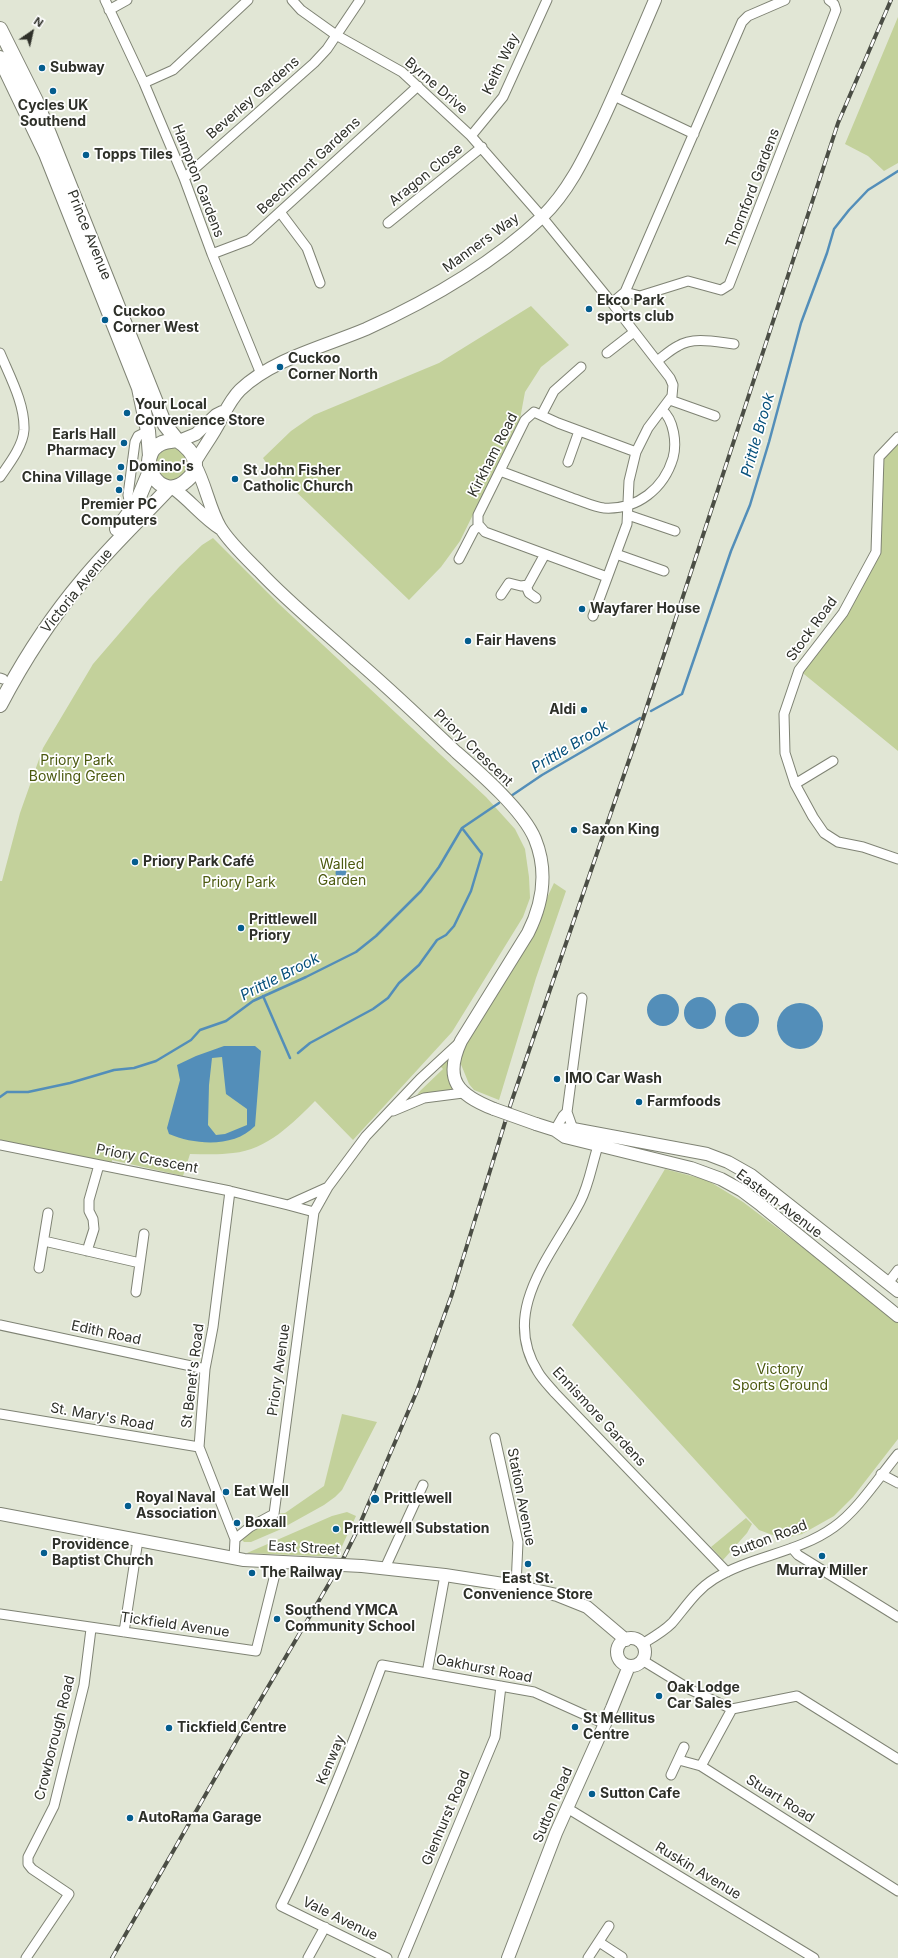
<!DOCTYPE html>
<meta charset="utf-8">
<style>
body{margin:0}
#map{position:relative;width:898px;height:1958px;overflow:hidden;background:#e1e6d5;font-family:Inter,sans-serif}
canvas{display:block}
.north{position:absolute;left:12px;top:12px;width:40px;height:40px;-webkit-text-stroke:3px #fff;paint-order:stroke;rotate:34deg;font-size:11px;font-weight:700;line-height:16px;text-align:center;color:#2e3029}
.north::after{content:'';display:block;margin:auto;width:14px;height:18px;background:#2e3029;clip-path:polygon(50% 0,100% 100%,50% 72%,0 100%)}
</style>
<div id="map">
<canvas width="898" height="1958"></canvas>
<div class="north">N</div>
</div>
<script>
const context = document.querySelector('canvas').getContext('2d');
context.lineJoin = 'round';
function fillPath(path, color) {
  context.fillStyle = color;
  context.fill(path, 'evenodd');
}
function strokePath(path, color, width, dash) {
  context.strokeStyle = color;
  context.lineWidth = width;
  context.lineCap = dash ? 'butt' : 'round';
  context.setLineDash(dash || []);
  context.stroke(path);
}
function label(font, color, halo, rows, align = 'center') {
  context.font = font + ' Inter,sans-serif';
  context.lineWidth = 3.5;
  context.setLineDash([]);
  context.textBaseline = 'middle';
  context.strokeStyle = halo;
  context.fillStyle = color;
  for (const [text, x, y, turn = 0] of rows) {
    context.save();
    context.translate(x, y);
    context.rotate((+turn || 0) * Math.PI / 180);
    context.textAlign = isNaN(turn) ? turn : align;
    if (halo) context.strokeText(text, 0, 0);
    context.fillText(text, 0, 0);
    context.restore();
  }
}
fillPath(new Path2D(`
 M 898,17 L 898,163 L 884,171 L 868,156 L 845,144 Z
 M 531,306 L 569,345 L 541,367 L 525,392 L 520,419 L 460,541 L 441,567 L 409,600 L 267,464 L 263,458 L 291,431 L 314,415 L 439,363 Z
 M 898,437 L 898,751 L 799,670 L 843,613 L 876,552 L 879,457 Z
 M156 464a16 16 0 1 1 32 0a16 16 0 1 1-32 0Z
 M 213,538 L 279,604 L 486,797 L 515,829 L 525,849 L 529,877 L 530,898 L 523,917 L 452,1032 L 353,1140 L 315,1101 C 293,1123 267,1150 233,1153 C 219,1155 204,1154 190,1154 L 183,1176 L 112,1160 L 112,1164 L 0,1142 L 0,881 L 2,881 L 20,813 L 43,748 L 93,664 L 149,599 L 180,566 L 202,545 Z
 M 554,883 L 566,891 L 536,978 L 499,1100 L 474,1090 L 469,1084 L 460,1062 L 465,1043 L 530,934 Z
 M 450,1052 L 455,1091 L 418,1097 L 417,1095 L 420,1091 L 443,1069 L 439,1065 Z
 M 665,1169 L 707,1180 L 743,1202 L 898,1320 L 898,1439 L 853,1497 L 834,1516 L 802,1534 L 786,1538 L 778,1537 L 759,1530 L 572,1325 Z
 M 342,1414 L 377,1422 L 342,1490 L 335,1497 L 324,1505 L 279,1530 L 251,1542 L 244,1542 L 242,1540 L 243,1536 L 274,1514 L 285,1513 L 324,1486 Z
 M 347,1512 L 356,1516 L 337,1557 L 247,1553 L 332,1516 Z
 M 746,1518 L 752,1524 L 747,1533 L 723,1560 L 711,1547 Z`), '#c3d19b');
fillPath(new Path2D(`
 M335.5 873a5.5 5.5 0 1 1 11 0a5.5 5.5 0 1 1-11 0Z
 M647 1010a16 16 0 1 1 32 0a16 16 0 1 1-32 0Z
 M684 1013a16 16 0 1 1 32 0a16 16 0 1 1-32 0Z
 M725 1020a17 17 0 1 1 34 0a17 17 0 1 1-34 0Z
 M777 1026a23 23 0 1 1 46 0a23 23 0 1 1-46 0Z
 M 224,1046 L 255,1046 L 261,1051 L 255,1126 C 234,1148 195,1145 169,1134 L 167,1128 L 180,1080 L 177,1065 L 196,1056 ZM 222,1057 L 226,1094 L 247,1109 L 247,1125 L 225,1134 L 216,1135 L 208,1125 L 209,1085 L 212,1058 Z`), '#538eb9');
strokePath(new Path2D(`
 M 651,711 L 682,694 L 731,551 L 750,505 L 769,442 L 801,323 L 827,253 L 834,229 L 849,210 L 868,190 L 898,171
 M 511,796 L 542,775 L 640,718
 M 263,996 L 290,1058
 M 298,1053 L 310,1043 L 373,1009 L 388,998 L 399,983 L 419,965 L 437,940 L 446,935 L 454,926 L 471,891 L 482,854 L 462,828
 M 0,1097 L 7,1092 L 28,1092 L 70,1083 L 114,1070 L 134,1068 L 156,1061 L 191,1040 L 200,1030 L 226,1021 L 253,1001 L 306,977 L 356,952 L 376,936 L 421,891 L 439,867 L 462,828 L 499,803`), '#538eb9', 2.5);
const minor = new Path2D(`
 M 105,0 L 144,83 L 184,178 L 212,254 L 261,374
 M 292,0 L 301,10 L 336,35 L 402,72 L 471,136 L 542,217 L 612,303 L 625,292 L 640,296 L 688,281 L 721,290 L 729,285 L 836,10 L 834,4 L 829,0
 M 109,10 L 127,0
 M 144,83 L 173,70 L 248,0
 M 614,96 L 694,134
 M 471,136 L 503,97 L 547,0
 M 184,178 L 314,63 L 327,49 L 360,0
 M 280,212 L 307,248 L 320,283
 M 388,223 L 482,147
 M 212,254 L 249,240 L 418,86
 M 625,292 L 742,22 L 748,16 L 785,0
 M 0,353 C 10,377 25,404 24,430 C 23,446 9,464 0,477
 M 607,353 L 634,332
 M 657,361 C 664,356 670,350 678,346 C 693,336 717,342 734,344
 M 670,400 L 715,416
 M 542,414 L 554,391 L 581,367
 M 898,437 L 879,457 L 876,552 L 843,613 L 799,670 L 784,714 L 785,753 L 795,784 L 813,817 L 824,833 L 838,842 L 863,847 L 898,859
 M 568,462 L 579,431
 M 500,471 C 524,480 548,489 572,498 C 582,501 594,507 604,508 C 638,510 664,488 673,458 C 677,443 674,420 662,410
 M 136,504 L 129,500 L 128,495 L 135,442 L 138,436 L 148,431
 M 628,515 L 675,531
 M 616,554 L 664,571
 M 459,559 L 474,530 L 479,526
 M 607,577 L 485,532 L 478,524 L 478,515 L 525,420 L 534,412 L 558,423 L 636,452
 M 526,586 L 529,593 L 536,598
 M 501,595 L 509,583 L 521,586 L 528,585 L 545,554
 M 593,616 L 627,524 L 629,481 L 636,452 L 648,428 L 672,396 L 673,385 L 670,378 L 612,303
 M 0,678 L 3,679
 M 795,784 L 833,761
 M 393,1111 L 424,1098 L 463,1093
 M 573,1129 L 567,1112 L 582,998
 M 555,1130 L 563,1116 L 567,1112
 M 0,1145 L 230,1191 L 288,1205 L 328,1187 L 366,1136 L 420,1079 L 460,1042
 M 598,1146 C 592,1164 589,1185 580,1202 C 553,1254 499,1310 538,1372 C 542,1379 549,1386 555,1393 L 727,1572
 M 230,1191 L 213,1327 L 205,1369 L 199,1447 L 235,1539 L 234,1558
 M 288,1205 L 314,1212
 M 44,1241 L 140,1263 L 144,1234
 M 87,1251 L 94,1229 L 93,1219 L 89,1211 L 89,1200 L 99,1165
 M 39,1268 L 48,1213
 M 888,1283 L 898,1270
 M 136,1292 L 140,1263
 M 0,1325 L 205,1369
 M 0,1414 L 199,1447
 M 495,1438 L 518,1542 L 516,1586
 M 881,1474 L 898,1483
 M 235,1539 L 250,1527 L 274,1514 L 314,1212 L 328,1187
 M 792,1548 L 798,1555 L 898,1617
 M 385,1568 L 423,1485
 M 445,1575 L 427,1673 L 534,1692 L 605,1724
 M 0,1614 L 256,1651 L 278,1562
 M 124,1632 L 138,1540
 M 642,1644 C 652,1638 663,1632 672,1623 C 685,1608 696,1590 714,1579 C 751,1556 798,1553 834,1527 C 858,1510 879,1477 898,1454
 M 642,1660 L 691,1690 L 732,1709 L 797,1696 L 898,1759
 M 732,1709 L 701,1766 L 898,1891
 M 679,1760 L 701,1766
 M 671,1775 L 684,1747
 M 567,1808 L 814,1958
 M 599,1942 L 622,1957
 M 26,1958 L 69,1894 L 32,1869 L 28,1864 L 28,1857 L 54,1806 L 84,1685 L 91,1629
 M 308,1958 L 325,1927
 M 387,1958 L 281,1906 C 320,1828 352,1746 382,1665 L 427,1673
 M 403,1958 L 495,1737 L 501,1686
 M 588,1958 L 609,1926`);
const major = new Path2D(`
 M 179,441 L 196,434 L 216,415 L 222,412
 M 195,462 C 203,448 213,435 220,421 C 226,410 231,399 240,390 C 272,359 326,346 366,329 C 428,301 492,264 542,217 C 570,190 586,154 603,119 C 621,80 638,40 655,0
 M 195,465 C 206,485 209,508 220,527 C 229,542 247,559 259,571 C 289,603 323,630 356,660 C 390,689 422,720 455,751 C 479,772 523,810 535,839 C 548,871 543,903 528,933 L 461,1041 C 443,1080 458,1095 494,1109
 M 173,488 C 191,501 202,517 221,529
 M 536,1124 L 555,1130 L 565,1137 L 691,1168 L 721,1179 L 741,1190 L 761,1205 L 898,1316
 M 555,1130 L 573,1129 L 707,1154 L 728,1162 L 751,1175 L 898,1291
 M 0,1514 L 244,1560 L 322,1564
 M 362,1566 L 445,1575 L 516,1586 L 557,1595 L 587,1607 L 626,1640
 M617 1652a14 14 0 1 1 28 0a14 14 0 1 1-28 0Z
 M 508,1958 L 556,1833 L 612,1708 L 629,1666`);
const highway = new Path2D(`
 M 0,29 L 36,101 L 165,425 L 177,440
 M 0,58 L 46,154 L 139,388 L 148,431 L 150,456
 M 177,440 C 185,445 195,454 195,464 C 195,470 192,476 187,480 C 160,506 132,456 162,443 C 167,441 172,441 177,440 Z
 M 117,529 L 136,504 L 150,471
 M 0,705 C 23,661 50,619 82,581 C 109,548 140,519 169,488`);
strokePath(minor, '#7f8374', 11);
strokePath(major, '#7f8374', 14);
strokePath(highway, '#7f8374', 16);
strokePath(minor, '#fff', 9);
strokePath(major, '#fff', 12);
strokePath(highway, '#fff', 14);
const rail = new Path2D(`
 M 112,1958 L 242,1731 L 340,1565 L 356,1533 L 417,1391 L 452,1294 L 511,1103 L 636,740 L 838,123 L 891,0`);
strokePath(rail, '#4b4e45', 4);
strokePath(rail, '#fff', 2.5, [8]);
const majorBridge = new Path2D(`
 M 494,1109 L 536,1124
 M 322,1564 L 362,1566`);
strokePath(majorBridge, '#7f8374', 14, []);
strokePath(majorBridge, '#fff', 12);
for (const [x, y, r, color] of [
 [42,68,4,"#045d8e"],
 [53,91,4,"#045d8e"],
 [86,155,4,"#045d8e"],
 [589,309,4,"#045d8e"],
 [105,320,4,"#045d8e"],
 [280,367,4,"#045d8e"],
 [127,413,4,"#045d8e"],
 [124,443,4,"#045d8e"],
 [121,467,4,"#045d8e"],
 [120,478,4,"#045d8e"],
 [235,479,4,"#045d8e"],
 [119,490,4,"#045d8e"],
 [582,609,4,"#045d8e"],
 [468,641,4,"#045d8e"],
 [584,710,4,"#045d8e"],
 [574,830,4,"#045d8e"],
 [135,862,4,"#045d8e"],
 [241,928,4,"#045d8e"],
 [557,1079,4,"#045d8e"],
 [639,1102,4,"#045d8e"],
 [226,1492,4,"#045d8e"],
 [375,1499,5,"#045d8e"],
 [128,1506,4,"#045d8e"],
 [237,1523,4,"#045d8e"],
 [336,1529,4,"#045d8e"],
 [44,1553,4,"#045d8e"],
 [822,1556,4,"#045d8e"],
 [528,1564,4,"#045d8e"],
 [252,1573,4,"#045d8e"],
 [277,1619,4,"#045d8e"],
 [659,1696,4,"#045d8e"],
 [575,1727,4,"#045d8e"],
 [169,1728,4,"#045d8e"],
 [592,1794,4,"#045d8e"],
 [130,1818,4,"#045d8e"]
]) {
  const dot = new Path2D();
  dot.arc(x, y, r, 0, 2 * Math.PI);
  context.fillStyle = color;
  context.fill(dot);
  strokePath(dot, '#fff', 1.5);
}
label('14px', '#2e3029', '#fff', [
 ["Keith Way",501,64,-64],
 ["Byrne Drive",436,86,41],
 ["Beverley Gardens",253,98,-41],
 ["Beechmont Gardens",309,166,-43],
 ["Aragon Close",426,175,-39],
 ["Hampton Gardens",198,181,69],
 ["Thornford Gardens",753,188,-69],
 ["Prince Avenue",89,235,68],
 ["Manners Way",481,243,-36],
 ["Kirkham Road",493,455,-63],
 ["Victoria Avenue",77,591,-51],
 ["Stock Road",812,629,-54],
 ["Priory Crescent",473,748,44],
 ["Priory Crescent",147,1159,11],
 ["Eastern Avenue",779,1204,37],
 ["Edith Road",106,1333,12],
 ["Priory Avenue",279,1370,-82],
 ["St Benet's Road",193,1376,-83],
 ["St. Mary's Road",102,1417,10],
 ["Ennismore Gardens",599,1417,47],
 ["Station Avenue",521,1497,79],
 ["Sutton Road",769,1539,-21],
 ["East Street",304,1548,3],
 ["Tickfield Avenue",175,1625,8],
 ["Oakhurst Road",484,1669,11],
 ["Crowborough Road",55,1738,-76],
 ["Kenway",331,1760,-67],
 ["Stuart Road",780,1799,32],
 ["Sutton Road",553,1805,-67],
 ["Glenhurst Road",446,1818,-67],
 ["Ruskin Avenue",698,1871,31],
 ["Vale Avenue",340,1919,26]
]);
label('bold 14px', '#2e3029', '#fff', [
 ["Subway",50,68],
 ["Cycles UK",53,106,"center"],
 ["Southend",53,122,"center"],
 ["Topps Tiles",94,155],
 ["Ekco Park",597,301],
 ["sports club",597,317],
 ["Cuckoo",113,312],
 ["Corner West",113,328],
 ["Cuckoo",288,359],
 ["Corner North",288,375],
 ["Your Local",135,405],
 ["Convenience Store",135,421],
 ["Earls Hall",116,435,"right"],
 ["Pharmacy",116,451,"right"],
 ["Domino's",129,467],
 ["St John Fisher",243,471],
 ["Catholic Church",243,487],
 ["China Village",112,478,"right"],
 ["Premier PC",119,505,"center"],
 ["Computers",119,521,"center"],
 ["Wayfarer House",590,609],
 ["Fair Havens",476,641],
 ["Aldi",576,710,"right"],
 ["Saxon King",582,830],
 ["Priory Park Café",143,862],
 ["Prittlewell",249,920],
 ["Priory",249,936],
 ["IMO Car Wash",565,1079],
 ["Farmfoods",647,1102],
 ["Eat Well",234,1492],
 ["Royal Naval",136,1498],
 ["Association",136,1514],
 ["Prittlewell",384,1499],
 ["Boxall",245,1523],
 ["Prittlewell Substation",344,1529],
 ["Providence",52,1545],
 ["Baptist Church",52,1561],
 ["Murray Miller",822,1571,"center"],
 ["The Railway",260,1573],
 ["East St.",528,1579,"center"],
 ["Convenience Store",528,1595,"center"],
 ["Southend YMCA",285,1611],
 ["Community School",285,1627],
 ["Oak Lodge",667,1688],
 ["Car Sales",667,1704],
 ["St Mellitus",583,1719],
 ["Centre",583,1735],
 ["Tickfield Centre",177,1728],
 ["Sutton Cafe",600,1794],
 ["AutoRama Garage",138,1818]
], 'left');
label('14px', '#4c5a10', '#fff', [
 ["Priory Park",77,761],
 ["Bowling Green",77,777],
 ["Walled",342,865],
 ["Garden",342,881],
 ["Priory Park",239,883],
 ["Victory",780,1370],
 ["Sports Ground",780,1386]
]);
label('italic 15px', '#06507b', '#fff', [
 ["Prittle Brook",758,435,-74],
 ["Prittle Brook",570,747,-31],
 ["Prittle Brook",280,977,-27]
]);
</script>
